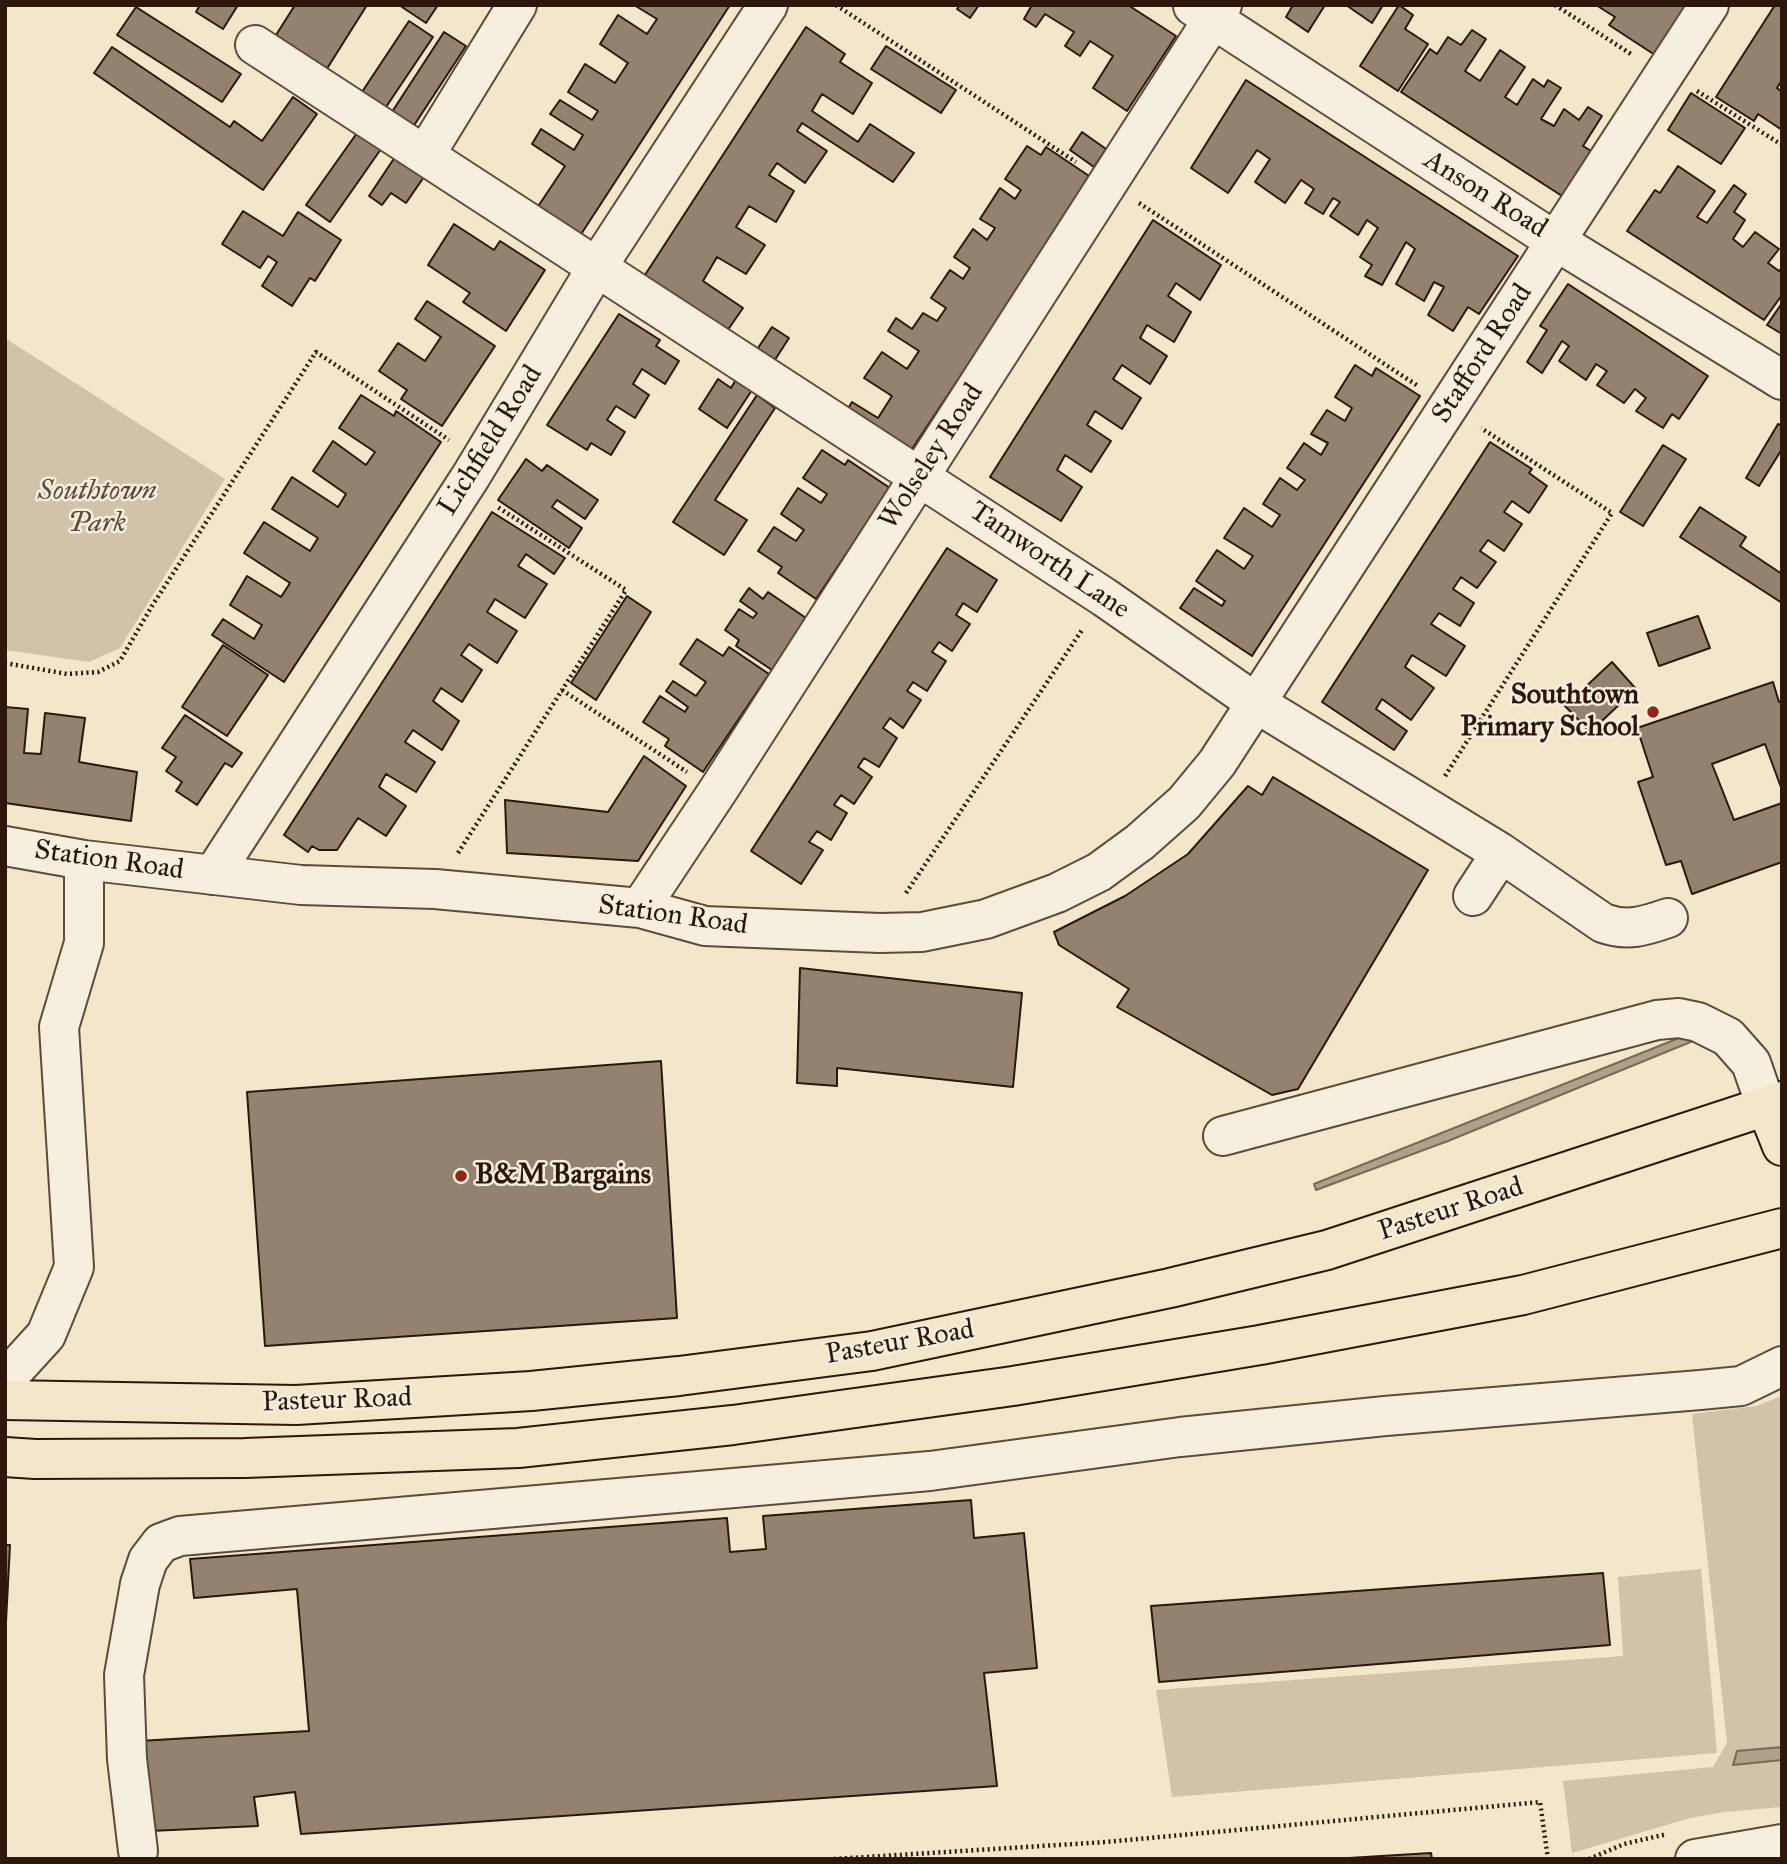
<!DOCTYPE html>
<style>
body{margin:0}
#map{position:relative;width:1787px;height:1864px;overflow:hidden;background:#f2e7ca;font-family:"IM FELL Great Primer",serif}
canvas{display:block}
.frame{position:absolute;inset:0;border:7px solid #2d160a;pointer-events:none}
</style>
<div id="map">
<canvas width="1787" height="1864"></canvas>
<div class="frame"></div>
</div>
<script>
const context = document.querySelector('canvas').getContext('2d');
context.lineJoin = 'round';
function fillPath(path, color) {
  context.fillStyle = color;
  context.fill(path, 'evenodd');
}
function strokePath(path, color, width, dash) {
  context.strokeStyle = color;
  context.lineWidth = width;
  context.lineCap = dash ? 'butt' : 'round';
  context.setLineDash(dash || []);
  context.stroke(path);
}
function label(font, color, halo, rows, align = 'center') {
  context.font = font + ' "IM FELL Great Primer",serif';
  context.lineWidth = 5;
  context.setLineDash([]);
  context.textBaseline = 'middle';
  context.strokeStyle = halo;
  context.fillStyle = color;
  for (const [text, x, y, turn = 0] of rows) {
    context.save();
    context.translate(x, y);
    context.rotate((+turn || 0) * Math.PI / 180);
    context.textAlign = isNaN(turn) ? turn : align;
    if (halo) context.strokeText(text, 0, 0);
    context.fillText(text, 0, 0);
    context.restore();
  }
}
fillPath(new Path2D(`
 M 5,338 L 225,479 L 120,648 L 89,662 L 5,650 Z
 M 1782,1396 L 1782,1807 L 1725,1812 L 1690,1818 L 1572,1853 L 1563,1781 L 1713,1767 L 1727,1743 L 1692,1414 L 1756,1406 Z
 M 1701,1569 L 1717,1753 L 1172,1797 L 1156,1690 L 1623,1656 L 1618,1577 Z`), '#d1c3a9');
const water = new Path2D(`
 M 1689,1034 L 1693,1041 L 1448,1141 L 1316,1190 L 1314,1184 Z
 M 1782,1747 L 1782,1760 L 1733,1765 L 1737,1751 Z`);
fillPath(water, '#afa089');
strokePath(water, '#7b6956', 2);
const building = new Path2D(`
 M 200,5 L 238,5 L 223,29 L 196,12 Z
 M 295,5 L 367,5 L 323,75 L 271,43 Z
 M 399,5 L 438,5 L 426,23 Z
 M 634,5 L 730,5 L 576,242 L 533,214 L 565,166 L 532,144 L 541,129 L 574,150 L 583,135 L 550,114 L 560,100 L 592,120 L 598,111 L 568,92 L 585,64 L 615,83 L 628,63 L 600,44 L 618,15 L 647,34 L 657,19 Z
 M 960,5 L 979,5 L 970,18 L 957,9 Z
 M 1128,5 L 1176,36 L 1127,111 L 1093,88 L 1113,56 L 1090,41 L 1080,56 L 1065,46 L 1074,32 L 1045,14 L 1036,27 L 1024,19 L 1032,5 Z
 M 1293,5 L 1325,5 L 1308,32 L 1286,17 Z
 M 1346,5 L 1383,5 L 1372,23 Z
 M 1399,5 L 1413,15 L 1405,29 L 1428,44 L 1398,91 L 1360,66 Z
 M 1596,5 L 1686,5 L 1655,55 L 1609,25 L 1615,17 Z
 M 1775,5 L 1782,5 L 1782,80 L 1777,88 L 1782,92 L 1782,130 L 1758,114 L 1754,121 L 1716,97 Z
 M 136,7 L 241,74 L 222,102 L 117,35 Z
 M 409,21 L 433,37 L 382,113 L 358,98 Z
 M 806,27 L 845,54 L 840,62 L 872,83 L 853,114 L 822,94 L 812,111 L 858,142 L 870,124 L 914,153 L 893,182 L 802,123 L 797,131 L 827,151 L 805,183 L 777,163 L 769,175 L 794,191 L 776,222 L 749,206 L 736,227 L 765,245 L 746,274 L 717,257 L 703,281 L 743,308 L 725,334 L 643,278 Z
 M 1472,30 L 1486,39 L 1465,71 L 1480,81 L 1500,50 L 1525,67 L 1505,97 L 1517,105 L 1533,79 L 1544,87 L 1548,80 L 1561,88 L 1541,119 L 1554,126 L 1564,109 L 1579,120 L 1588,107 L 1602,116 L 1583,146 L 1591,151 L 1562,196 L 1401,92 L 1430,49 L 1437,54 L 1448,37 L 1461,45 Z
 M 444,32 L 466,46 L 411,130 L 390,115 Z
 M 886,46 L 956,90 L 941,113 L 871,69 Z
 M 112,47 L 230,127 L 234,121 L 262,141 L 293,97 L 317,114 L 263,190 L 94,73 Z
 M 1246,80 L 1518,256 L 1479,314 L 1468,307 L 1453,331 L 1428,315 L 1444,287 L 1434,282 L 1424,301 L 1396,284 L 1415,249 L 1406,242 L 1382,285 L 1365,276 L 1372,265 L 1360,257 L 1378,228 L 1367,220 L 1358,235 L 1330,216 L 1340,202 L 1333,198 L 1323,214 L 1305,203 L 1314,189 L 1301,180 L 1285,203 L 1255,182 L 1270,159 L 1257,150 L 1228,193 L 1191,168 Z
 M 1691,93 L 1745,128 L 1721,164 L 1668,130 Z
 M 1082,132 L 1106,149 L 1094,167 L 1070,150 Z
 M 357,133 L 381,149 L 330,222 L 306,205 Z
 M 1027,146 L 1041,155 L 1046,147 L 1092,178 L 910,452 L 847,410 L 852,402 L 878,418 L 892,396 L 864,378 L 882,352 L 907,369 L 919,351 L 888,331 L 896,318 L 912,329 L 923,313 L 937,321 L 946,308 L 931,298 L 950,270 L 963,279 L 970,268 L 954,257 L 973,229 L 987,240 L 995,228 L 980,219 L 1000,188 L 1015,199 L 1021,190 L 1005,179 Z
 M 399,151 L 428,171 L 406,203 L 391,193 L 382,205 L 369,196 Z
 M 1678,166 L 1715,191 L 1697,217 L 1707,223 L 1734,185 L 1746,194 L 1734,212 L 1745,220 L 1733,239 L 1743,247 L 1755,232 L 1779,249 L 1768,263 L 1779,271 L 1782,268 L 1782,295 L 1764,320 L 1627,231 L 1655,190 L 1660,193 Z
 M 243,211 L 283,236 L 298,212 L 341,240 L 315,281 L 310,278 L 292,306 L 262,286 L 277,262 L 268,256 L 260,268 L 222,244 Z
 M 1153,220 L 1221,265 L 1200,300 L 1176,283 L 1168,296 L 1191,312 L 1174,342 L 1147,325 L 1140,338 L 1167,356 L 1150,384 L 1122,365 L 1113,379 L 1141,398 L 1122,429 L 1095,411 L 1087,425 L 1111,441 L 1091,472 L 1065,455 L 1057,470 L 1082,487 L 1061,521 L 990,477 Z
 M 454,224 L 494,250 L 500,241 L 545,270 L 506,331 L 463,302 L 470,293 L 428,265 Z
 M 1568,284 L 1708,376 L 1679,419 L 1672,414 L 1663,428 L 1636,411 L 1646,398 L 1635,389 L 1624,403 L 1597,385 L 1607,371 L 1596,364 L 1586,380 L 1559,361 L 1569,346 L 1562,341 L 1542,373 L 1527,362 L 1547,330 L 1540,326 Z
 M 427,301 L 495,346 L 442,426 L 401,399 L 407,390 L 379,371 L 398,343 L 425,361 L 441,337 L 415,319 Z
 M 1782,303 L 1782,334 L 1767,325 Z
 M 619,314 L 660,340 L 656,346 L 679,361 L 665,384 L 642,369 L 633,384 L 649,395 L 635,418 L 616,406 L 607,420 L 625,432 L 611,455 L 591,443 L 587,450 L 547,425 Z
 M 772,327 L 789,338 L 771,366 L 754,354 Z
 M 1355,365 L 1372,376 L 1376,368 L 1420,396 L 1252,656 L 1180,608 L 1194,588 L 1222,606 L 1225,601 L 1196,581 L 1217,550 L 1244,569 L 1253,556 L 1224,538 L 1244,508 L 1272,527 L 1280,515 L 1263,504 L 1280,478 L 1297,490 L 1305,480 L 1287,468 L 1304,443 L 1321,455 L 1328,443 L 1311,434 L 1327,410 L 1345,421 L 1352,408 L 1335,397 Z
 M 740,373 L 756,384 L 727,428 L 699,409 L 718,379 L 731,388 Z
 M 361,395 L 394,416 L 396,411 L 441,442 L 284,682 L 212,635 L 223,619 L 254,639 L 262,625 L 230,605 L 247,576 L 281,597 L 290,583 L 244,553 L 264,522 L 310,551 L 318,538 L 272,509 L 292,477 L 338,507 L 346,494 L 313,471 L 333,441 L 366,465 L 375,452 L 339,428 Z
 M 757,395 L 775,408 L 715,500 L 747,520 L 724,555 L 673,522 Z
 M 1778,424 L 1782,426 L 1782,449 L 1759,486 L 1746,478 Z
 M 1490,442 L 1532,469 L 1529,473 L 1547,486 L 1529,513 L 1512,501 L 1504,512 L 1522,524 L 1504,551 L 1488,540 L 1480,551 L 1496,562 L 1477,588 L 1461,577 L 1453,589 L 1474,603 L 1460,626 L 1439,613 L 1431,624 L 1465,646 L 1446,676 L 1412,655 L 1405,667 L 1434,688 L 1411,720 L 1382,699 L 1376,709 L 1407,731 L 1394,750 L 1322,702 Z
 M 1663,445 L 1686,459 L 1643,526 L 1620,512 Z
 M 822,450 L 845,465 L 848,460 L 890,488 L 816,599 L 778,573 L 782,567 L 758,551 L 774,527 L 796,541 L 804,530 L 781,514 L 798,488 L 821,503 L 827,494 L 803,478 Z
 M 526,459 L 542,471 L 547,465 L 598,500 L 585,519 L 557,500 L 552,507 L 582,528 L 569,548 L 498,500 Z
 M 1700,507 L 1746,537 L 1740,546 L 1782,574 L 1782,603 L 1680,537 Z
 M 492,512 L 565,558 L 554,574 L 526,554 L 518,566 L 547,584 L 525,618 L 495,599 L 487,612 L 517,631 L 497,663 L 469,644 L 461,655 L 482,670 L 462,702 L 441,688 L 433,701 L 459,721 L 442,750 L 413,730 L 405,742 L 435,762 L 416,792 L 386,774 L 383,779 L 379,787 L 406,806 L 386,836 L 358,818 L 337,850 L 319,850 L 312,846 L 308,852 L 284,835 Z
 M 947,548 L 997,580 L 977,612 L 963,603 L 956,615 L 970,624 L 952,651 L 939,642 L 932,652 L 946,661 L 927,691 L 913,682 L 907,691 L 921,700 L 903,728 L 890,718 L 883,728 L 897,738 L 879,767 L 864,758 L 858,767 L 872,777 L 854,804 L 841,795 L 834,805 L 847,813 L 831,840 L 817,831 L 809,842 L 823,850 L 801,884 L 751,851 Z
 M 749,588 L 763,599 L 768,592 L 806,618 L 772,670 L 736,646 L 739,640 L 725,630 L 739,609 L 753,618 L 757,613 L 740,601 Z
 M 627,596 L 651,612 L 596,700 L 571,683 Z
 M 1698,616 L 1710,648 L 1659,666 L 1647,633 Z
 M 697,639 L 723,656 L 729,647 L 769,674 L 703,772 L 665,746 L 669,739 L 643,722 L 660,696 L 685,712 L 688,707 L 666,691 L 673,681 L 696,696 L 706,682 L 680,664 Z
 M 223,645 L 268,675 L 227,736 L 182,707 Z
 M 1612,662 L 1636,689 L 1590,732 L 1565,706 Z
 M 1773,682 L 1779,702 L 1782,701 L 1782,790 L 1765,744 L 1712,764 L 1734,820 L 1782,803 L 1782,862 L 1692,894 L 1681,861 L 1666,865 L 1638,782 L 1653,777 L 1637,728 Z
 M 5,707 L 28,709 L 24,753 L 41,754 L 45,713 L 85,718 L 79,762 L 137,772 L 131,821 L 5,803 Z
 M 185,715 L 242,753 L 232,767 L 225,763 L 197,805 L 176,791 L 182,782 L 166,771 L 176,757 L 162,748 Z
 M 644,756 L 686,786 L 638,861 L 507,853 L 505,800 L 608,812 Z
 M 1273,777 L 1428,870 L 1298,1089 L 1272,1095 L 1117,1007 L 1129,989 L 1059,945 L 1054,932 L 1125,896 L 1188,854 L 1248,786 L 1262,795 Z
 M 800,968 L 1022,993 L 1013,1087 L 837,1068 L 837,1086 L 797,1083 Z
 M 661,1061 L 677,1318 L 265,1346 L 247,1092 Z
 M 971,1500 L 974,1538 L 1024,1533 L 1037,1668 L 984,1673 L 997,1786 L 301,1834 L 295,1792 L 254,1797 L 258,1826 L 150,1831 L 139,1741 L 309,1731 L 297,1589 L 194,1598 L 190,1559 L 727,1518 L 730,1552 L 766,1549 L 763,1516 Z
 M 5,1545 L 10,1545 L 5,1641 Z
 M 1603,1573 L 1610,1645 L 1159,1682 L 1151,1606 Z
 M 1431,1853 L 1432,1859 L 1332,1859 Z`);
fillPath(building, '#93836e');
strokePath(building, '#2d160a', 2);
const minor = new Path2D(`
 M 1193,6 L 1538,230 L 1782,380
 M 255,45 L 1104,597 L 1256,703 L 1501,853 L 1603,923 C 1627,932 1645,926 1668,918
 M 425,155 L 517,5
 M 5,846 L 84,860 L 301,885 L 435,889 L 640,908 L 705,926 L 880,933 L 922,932 L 986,919 L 1057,893 L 1099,872 L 1140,842 L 1184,803 L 1217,763 L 1709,5
 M 213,875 L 471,476 L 597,267 L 768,5
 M 1473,896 L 1501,853
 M 640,908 L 719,789 L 1222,5
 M 1223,1136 L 1657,1020 L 1679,1018 L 1698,1022 L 1728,1037 L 1751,1063 L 1766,1106
 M 5,1380 L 46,1335 L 74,1267 L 59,1027 L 84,943 L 84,860
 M 138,1851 L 127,1759 L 124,1675 L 140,1584 L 148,1560 L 161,1543 L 180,1536 L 930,1471 L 1180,1437 L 1385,1416 L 1700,1390 L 1741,1386 L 1782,1366
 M 1695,1859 L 1782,1844`);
const major = new Path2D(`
 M 1766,1106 L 1782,1146
 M 5,1400 L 296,1405 L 531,1391 L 679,1376 L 872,1351 L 1170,1288 L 1327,1250 L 1782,1101
 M 5,1457 L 35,1459 L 245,1458 L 518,1448 L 733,1425 L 1013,1386 L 1260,1345 L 1523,1295 L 1782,1228`);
strokePath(minor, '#5e4a3a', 42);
strokePath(major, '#2d160a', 42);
strokePath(new Path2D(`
 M 836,5 L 1076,162
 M 1555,5 L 1631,54
 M 1697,91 L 1782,145
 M 1139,203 L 1418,386
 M 5,663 L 67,674 L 98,672 L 120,661 L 152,606 L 316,352 L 449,440
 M 562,690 L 687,772
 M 1445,776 L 1612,513 L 1481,428
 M 458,853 L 626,590 L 496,506
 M 906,893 L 1082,630
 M 834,1859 L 1106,1842 L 1540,1802 L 1548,1859
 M 1589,1859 L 1624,1844 L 1667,1834`), '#2d160a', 4.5, [2, 3.5]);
strokePath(minor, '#f7efdd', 38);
strokePath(major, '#f2e7ca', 38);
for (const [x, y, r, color] of [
 [1653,712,7,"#8f2418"],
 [461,1176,7,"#8f2418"]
]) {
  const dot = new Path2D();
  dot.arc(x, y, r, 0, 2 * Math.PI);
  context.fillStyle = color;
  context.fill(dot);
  strokePath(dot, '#f7efdd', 2.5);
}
label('28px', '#2d160a', '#f7efdd', [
 ["Anson Road",1485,195,32],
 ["Stafford Road",1483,354,-57],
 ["Lichfield Road",491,441,-58],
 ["Wolseley Road",932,457,-57],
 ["Tamworth Lane",1049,561,34],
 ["Station Road",109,861,8],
 ["Station Road",673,916,8],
 ["Pasteur Road",1451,1210,-18],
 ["Pasteur Road",900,1343,-10],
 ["Pasteur Road",337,1401,-2]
]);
label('italic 28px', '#5e4a3a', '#f7efdd', [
 ["Southtown",97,492],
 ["Park",97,524]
]);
label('bold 28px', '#2d160a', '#f7efdd', [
 ["Southtown",1639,696],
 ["Primary School",1639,728],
 ["B&M Bargains",475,1176,"left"]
], 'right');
</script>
